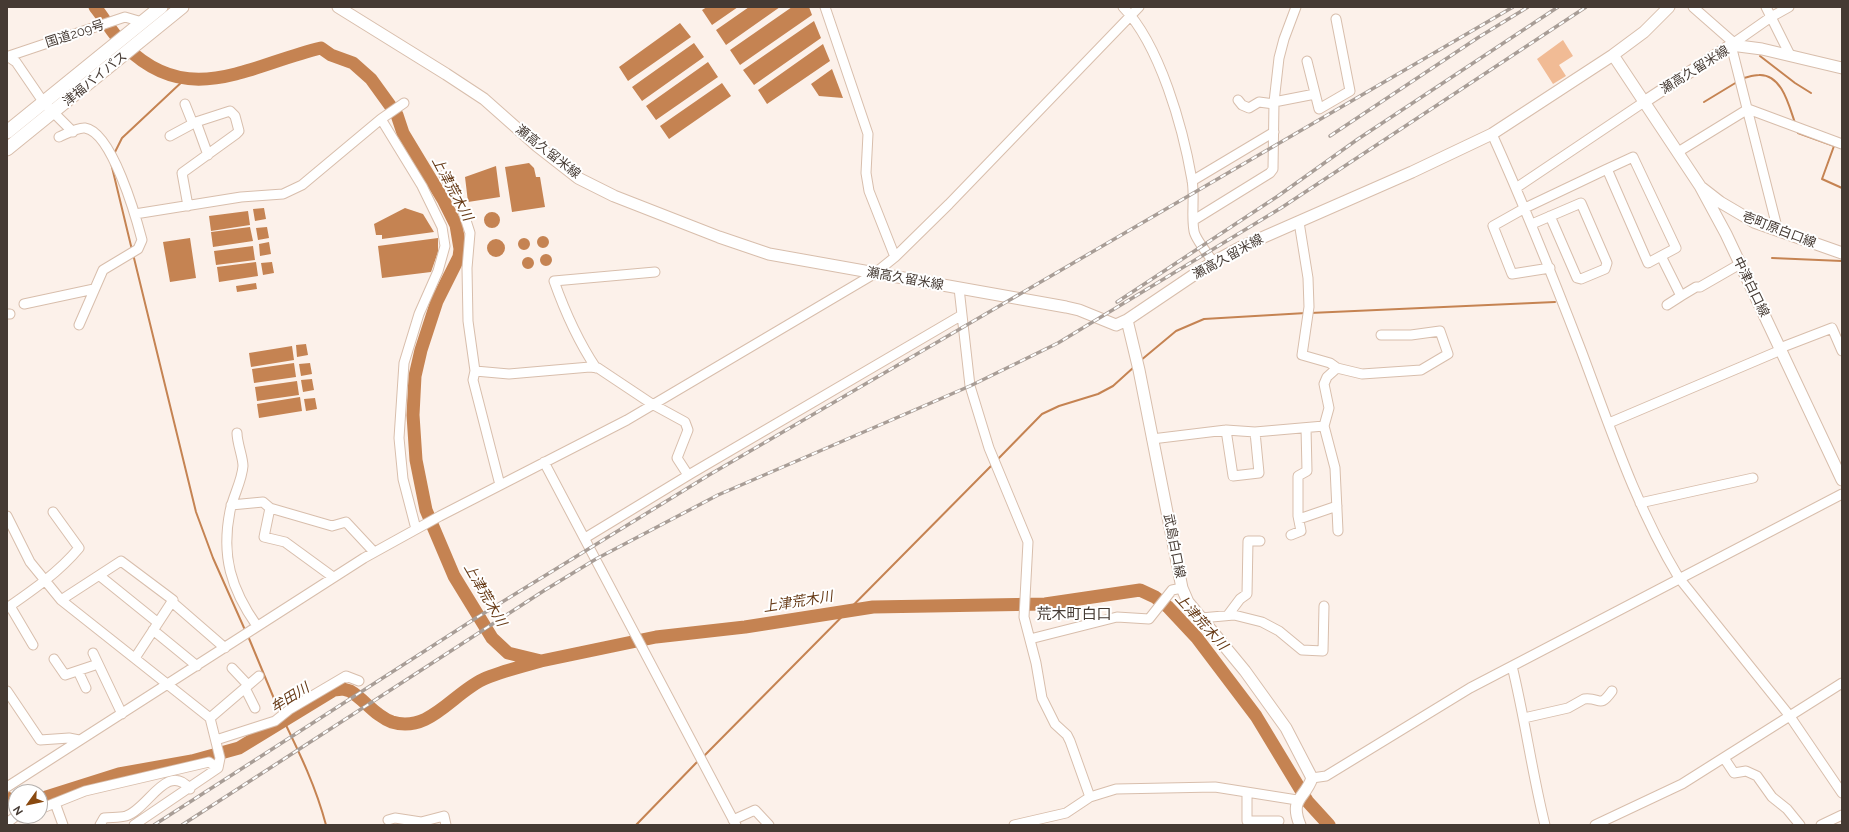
<!DOCTYPE html>
<meta charset="utf-8">
<style>
body{margin:0}
#map{position:relative;width:1849px;height:832px;overflow:hidden;background:#fcf1ea;font-family:Raleway,sans-serif}
canvas{display:block}
.frame{position:absolute;inset:0;border:8px solid #453a33;pointer-events:none}
.north{position:absolute;left:8px;top:784px;width:40px;height:40px;box-sizing:border-box;background:#fff;border:1px solid #b5b0ad;border-radius:50%;rotate:237deg;font-size:11px;font-weight:700;line-height:16px;text-align:center;color:#453a33}
.north::after{content:'';display:block;margin:auto;width:14px;height:18px;background:#894910;clip-path:polygon(50% 0,100% 100%,50% 72%,0 100%)}
</style>
<div id="map">
<canvas width="1849" height="832"></canvas>
<div class="frame"></div>
<div class="north">N</div>
</div>
<script>
const context = document.querySelector('canvas').getContext('2d');
context.lineJoin = 'round';
function fillPath(path, color) {
  context.fillStyle = color;
  context.fill(path, 'evenodd');
}
function strokePath(path, color, width, dash) {
  context.strokeStyle = color;
  context.lineWidth = width;
  context.lineCap = dash ? 'butt' : 'round';
  context.setLineDash(dash || []);
  context.stroke(path);
}
function label(font, color, halo, rows, align = 'center') {
  context.font = font + ' Raleway,"Noto Sans JP",sans-serif';
  context.lineWidth = 4;
  context.setLineDash([]);
  context.textBaseline = 'middle';
  context.strokeStyle = halo;
  context.fillStyle = color;
  for (const [text, x, y, turn = 0] of rows) {
    context.save();
    context.translate(x, y);
    context.rotate((+turn || 0) * Math.PI / 180);
    context.textAlign = isNaN(turn) ? turn : align;
    if (halo) context.strokeText(text, 0, 0);
    context.fillText(text, 0, 0);
    context.restore();
  }
}
fillPath(new Path2D(`
 M 1563,40 L 1573,56 L 1559,65 L 1566,76 L 1553,84 L 1537,59 Z`), '#f1bb95');
fillPath(new Path2D(`
 M 707,7 L 738,7 L 712,25 L 702,10 Z
 M 749,7 L 780,7 L 726,45 L 716,30 Z
 M 792,7 L 809,7 L 812,15 L 740,65 L 730,50 Z
 M 814,21 L 821,38 L 754,85 L 743,70 Z
 M 680,23 L 691,37 L 628,81 L 619,67 Z
 M 694,43 L 704,57 L 642,101 L 632,87 Z
 M 823,44 L 830,61 L 767,104 L 758,90 Z
 M 708,62 L 718,77 L 656,120 L 646,106 Z
 M 832,69 L 843,98 L 819,96 L 811,84 Z
 M 722,83 L 731,96 L 669,139 L 660,126 Z
 M 529,163 L 534,168 L 536,177 L 540,177 L 545,207 L 512,212 L 505,167 Z
 M 496,166 L 500,197 L 468,202 L 465,177 Z
 M 264,208 L 266,219 L 255,221 L 253,209 Z
 M 405,208 L 423,214 L 434,232 L 382,239 L 382,235 L 376,235 L 374,224 Z
 M 248,211 L 250,225 L 211,231 L 209,216 Z
 M484 220a8 8 0 1 1 16 0a8 8 0 1 1-16 0Z
 M 250,227 L 253,241 L 213,247 L 211,232 Z
 M 267,227 L 269,238 L 258,240 L 256,228 Z
 M537 242a6 6 0 1 1 12 0a6 6 0 1 1-12 0Z
 M 190,238 L 196,278 L 170,282 L 163,242 Z
 M 438,238 L 438,252 L 431,272 L 382,278 L 378,246 Z
 M518 244a6 6 0 1 1 12 0a6 6 0 1 1-12 0Z
 M487 248a9 9 0 1 1 18 0a9 9 0 1 1-18 0Z
 M 269,242 L 271,254 L 260,256 L 259,244 Z
 M 253,246 L 255,260 L 216,265 L 214,251 Z
 M540 260a6 6 0 1 1 12 0a6 6 0 1 1-12 0Z
 M522 263a6 6 0 1 1 12 0a6 6 0 1 1-12 0Z
 M 256,262 L 258,276 L 219,282 L 217,267 Z
 M 272,262 L 274,273 L 263,275 L 261,263 Z
 M 256,283 L 257,289 L 237,292 L 236,286 Z
 M 306,344 L 308,355 L 297,357 L 296,345 Z
 M 292,346 L 294,360 L 251,367 L 249,353 Z
 M 294,363 L 296,377 L 254,383 L 252,369 Z
 M 310,363 L 312,374 L 301,376 L 299,364 Z
 M 312,379 L 314,390 L 303,392 L 301,380 Z
 M 297,381 L 299,395 L 257,401 L 255,387 Z
 M 300,397 L 302,411 L 259,418 L 257,404 Z
 M 315,398 L 317,409 L 306,411 L 304,399 Z`), '#c58352');
strokePath(new Path2D(`
 M 1760,56 L 1795,83 L 1811,93
 M 1743,78 C 1748,77 1754,75 1759,75 C 1782,74 1789,106 1795,123
 M 1704,102 L 1737,82
 M 1798,133 L 1834,146 L 1822,179 L 1842,188
 M 114,154 L 122,138 L 185,79
 M 111,163 L 132,250
 M 133,254 L 196,512 L 213,558 L 245,630
 M 1772,258 L 1842,261
 M 1310,313 L 1555,302
 M 1140,361 L 1176,331 L 1204,319 L 1306,313
 M 997,460 L 1042,414 L 1059,406 L 1098,394 L 1113,386 L 1134,367
 M 248,636 L 280,713
 M 283,719 C 300,754 316,787 326,825
 M 703,757 L 992,465
 M 636,825 L 698,761`), '#c58352', 2);
strokePath(new Path2D(`
 M 95,7 C 105,19 113,35 125,46 C 189,110 249,65 321,48 L 331,55 L 353,63 L 371,79 L 397,115 L 403,133 L 444,201 L 456,225 L 460,249 L 459,257 L 437,301 L 421,350 L 415,376 L 413,415 L 416,460 L 426,510 L 454,576 L 492,638 L 508,653 L 541,661 L 656,637 L 745,627 L 873,607 L 1045,604 L 1140,590 L 1155,597 L 1168,607 L 1197,638 L 1256,716 L 1308,802 L 1329,825
 M 7,798 L 16,802
 M 40,799 L 119,774 L 192,761 L 239,748 L 334,690 L 343,689 L 350,691 C 364,699 375,716 392,722 C 430,734 454,691 486,678 C 503,671 523,666 541,661`), '#c58352', 13);
const minor = new Path2D(`
 M 825,7 L 868,134 L 866,173 L 869,191 L 895,257
 M 1123,7 C 1160,45 1183,128 1192,180 C 1195,196 1191,215 1194,231 C 1195,239 1209,255 1213,262
 M 1693,7 L 1734,43
 M 1766,7 L 1790,55
 M 7,56 L 16,62 L 44,103 L 73,132
 M 9,56 L 125,17 L 142,22
 M 1307,61 L 1319,109 L 1350,91 L 1336,19
 M 1238,100 L 1242,105 L 1249,108 L 1259,102 L 1274,104
 M 1274,102 L 1315,94
 M 185,104 L 193,124
 M 1748,109 L 1842,144
 M 381,119 L 404,103
 M 1492,134 C 1524,205 1553,277 1581,350 C 1610,427 1636,507 1679,578 L 1789,715 L 1842,793
 M 170,136 L 196,122
 M 59,137 C 66,134 78,127 85,128 C 112,132 136,217 142,240 L 138,249 L 103,270 L 79,325
 M 1678,152 L 1748,109
 M 1607,169 L 1633,157 L 1676,248 L 1661,256
 M 444,175 L 461,205 L 470,233 L 467,268 L 468,321 L 475,371 L 473,380 L 500,485
 M 1192,181 L 1274,132
 M 1516,188 L 1644,102
 M 188,206 L 182,173 L 236,134 L 239,131 L 235,116 L 230,111 L 196,122 L 208,155
 M 135,214 L 241,197 L 283,194 L 302,185 L 381,119 L 422,186 L 442,227 L 445,246 L 438,271 L 419,314 L 404,363 L 399,438 L 403,479 L 416,529
 M 1194,220 L 1270,173 L 1273,169 L 1274,102 L 1279,58 L 1284,39 L 1296,7
 M 1299,222 L 1308,278 L 1309,307 L 1302,355 L 1330,363 L 1337,368 L 1327,377 L 1324,384 L 1329,408 L 1324,426 L 1335,468 L 1338,531
 M 1532,224 L 1581,203 L 1607,263 L 1605,269 L 1581,279 L 1577,278 L 1550,216
 M 1778,231 L 1731,45 L 1771,17 L 1789,7
 M 1550,268 L 1512,274 L 1493,226 L 1525,208 L 1607,169 L 1648,263 L 1661,256 L 1681,296 L 1696,287 L 1700,287 L 1740,264
 M 24,304 L 94,289
 M 1667,305 L 1681,296
 M 7,314 L 10,314
 M 962,315 L 970,386 L 989,448 L 1028,542 L 1024,617 L 1036,663 L 1042,698 L 1055,724 L 1067,735 L 1070,741 L 1090,797
 M 1780,348 L 1832,328 L 1842,351
 M 596,368 C 578,341 565,312 554,281 L 655,272
 M 1337,368 L 1362,374 L 1421,370 L 1448,354 L 1440,331 L 1411,335 L 1381,335
 M 475,371 L 509,374 L 590,367 L 598,368 L 652,404 L 685,422 L 688,430 L 677,458 L 688,475
 M 1609,423 L 1781,350
 M 1226,430 L 1233,476 L 1259,473 L 1255,432
 M 237,433 C 237,443 243,457 243,466 C 242,481 233,496 230,511 C 221,556 231,589 257,626
 M 1152,439 L 1226,430 L 1255,432 L 1324,426
 M 544,462 L 736,825
 M 1640,503 L 1753,478
 M 231,505 L 263,502 L 270,508 L 332,526 L 346,522 L 374,552
 M 270,508 L 264,537 L 285,542 L 333,577
 M 7,516 L 30,562 L 61,600 L 210,718 L 220,758 L 218,768 L 134,825
 M 1299,519 L 1337,506
 M 1291,535 L 1301,531 L 1298,516 L 1298,476 L 1307,471 L 1306,428
 M 585,538 L 692,473 L 962,315 L 959,288
 M 100,576 L 157,622
 M 61,600 L 121,561 L 173,600 L 135,658
 M 172,602 L 225,648
 M 10,606 L 33,645
 M 7,608 C 33,590 59,572 79,548 L 53,512
 M 1228,615 L 1240,599 L 1247,594 L 1248,541 L 1260,541
 M 1201,618 L 1234,615 L 1262,622 L 1279,631 L 1302,650 L 1323,651 L 1324,606
 M 153,630 L 197,666
 M 1030,639 L 1117,617 L 1149,619 L 1172,590 L 1182,588
 M 93,653 L 122,714
 M 54,659 L 65,675 L 98,664
 M 1512,666 C 1525,719 1532,773 1545,825
 M 232,668 L 248,685
 M 78,671 L 86,688
 M 245,688 L 255,708
 M 7,691 L 40,740 L 69,738 L 79,740
 M 210,718 L 259,676
 M 1524,718 L 1568,708 L 1584,699 C 1601,697 1599,709 1612,691
 M 216,740 L 275,721 L 290,709 L 346,676 L 359,681
 M 1724,758 L 1734,773 L 1746,771 L 1757,776 L 1772,797 L 1787,809 L 1800,825
 M 1312,778 L 1326,776 L 1470,688 L 1842,494
 M 7,787 L 364,558 L 440,516 L 627,420 L 874,274 L 895,257 L 949,204 L 1139,7
 M 1247,792 L 1247,821 L 1279,821
 M 55,803 L 63,825
 M 40,809 L 85,791 L 209,762 L 218,768
 M 388,820 L 395,818 L 421,822 L 444,816 L 446,825
 M 733,820 L 755,810 L 769,825
 M 7,823 L 16,816
 M 100,825 L 104,818 C 111,817 119,818 126,816 C 148,809 167,761 190,789
 M 1014,825 L 1066,813 L 1090,797 L 1116,789 L 1215,787 L 1297,800
 M 1595,825 L 1682,784 L 1842,683
 M 1821,825 L 1842,815`);
const major = new Path2D(`
 M 338,7 L 446,74 L 484,99 L 537,146 L 578,178 L 614,196 L 719,237 L 769,254 L 1066,307 L 1079,310 L 1116,325 L 1127,320 L 1213,262 L 1241,247 L 1412,172 L 1492,134 L 1613,55 L 1644,32 L 1669,7
 M 1613,55 L 1700,186 L 1726,234 L 1842,480
 M 1644,102 L 1731,45 L 1762,49 L 1842,68
 M 1702,188 L 1720,202 L 1754,222 L 1842,253
 M 1127,320 L 1139,370 L 1182,588 L 1188,602 L 1245,671 L 1286,728 L 1312,778 C 1305,799 1289,798 1300,825`);
const highway = new Path2D(`
 M 7,132 L 161,7
 M 7,149 L 182,7`);
strokePath(minor, '#d8beac', 11);
strokePath(major, '#d8beac', 13);
strokePath(highway, '#d8beac', 15);
strokePath(minor, '#fff', 9);
strokePath(major, '#fff', 11);
strokePath(highway, '#fff', 13);
const rail = new Path2D(`
 M 1330,136 L 1479,37 L 1528,7
 M 1117,302 L 1278,196 L 1358,139 L 1558,7
 M 154,825 L 476,618 L 709,475 L 1513,7
 M 182,825 L 545,590 L 596,559 L 718,495 L 970,386 L 1058,343 L 1281,208 L 1586,7`);
strokePath(rail, '#a89d96', 3.5);
strokePath(rail, '#fff', 2, [6]);
label('13px', '#453a33', '#fff', [
 ["国道209号",75,34,-18],
 ["瀬高久留米線",1695,70,-32],
 ["津福バイパス",95,79,-39],
 ["瀬高久留米線",548,152,38],
 ["壱町原白口線",1779,230,21],
 ["瀬高久留米線",1228,257,-29],
 ["瀬高久留米線",905,279,10],
 ["中津白口線",1751,287,64],
 ["武島白口線",1174,546,79]
]);
label('italic 14px', '#663915', '#fff', [
 ["上津荒木川",452,189,62],
 ["上津荒木川",485,595,60],
 ["上津荒木川",798,602,-9],
 ["上津荒木川",1201,622,48],
 ["牟田川",290,698,-32]
]);
label('15px', '#453a33', '#fff', [
 ["荒木町白口",1074,614]
]);
</script>
